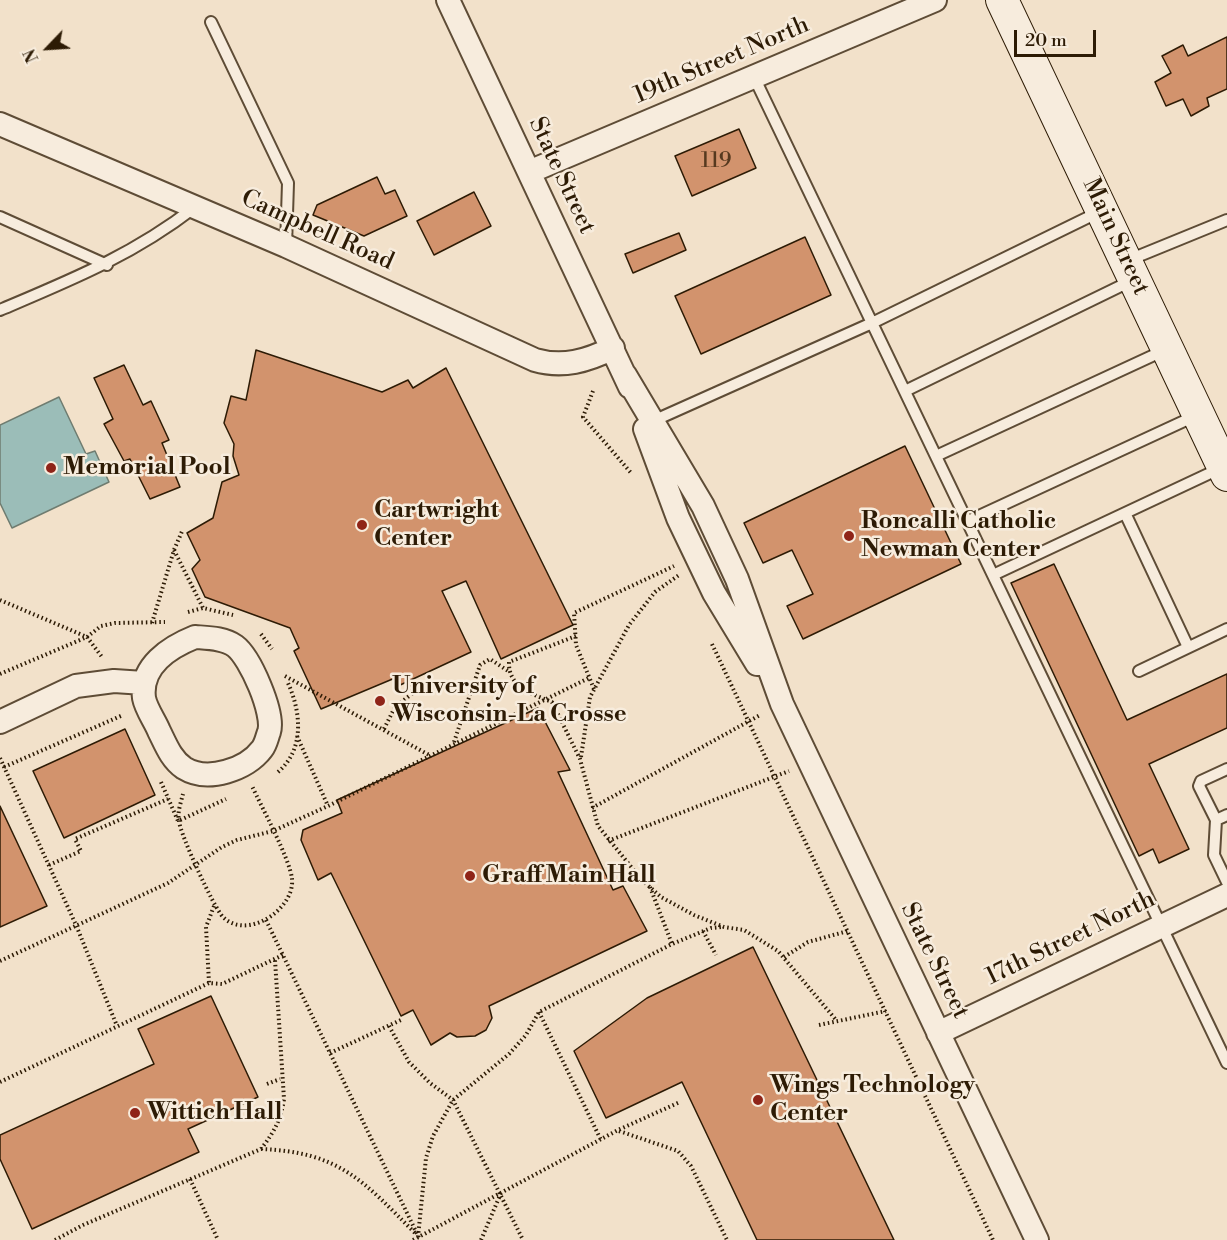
<!DOCTYPE html>
<style>
body{margin:0}
#map{position:relative;width:1227px;height:1240px;overflow:hidden;background:#f2e1ca;font-family:"Libre Bodoni",serif}
canvas{display:block}
.north{position:absolute;left:18px;top:18px;width:60px;height:60px;-webkit-text-stroke:4px #f7ecdd;paint-order:stroke;rotate:245deg;font-size:16px;font-weight:700;line-height:24px;text-align:center;color:#2d1b05}
.north::after{content:'';display:block;margin:auto;width:21px;height:27px;background:#2d1b05;clip-path:polygon(50% 0,100% 100%,50% 72%,0 100%)}
.scale{position:absolute;left:1014px;top:30px;width:82px;height:27px;box-sizing:border-box;border:3px solid #2d1b05;border-top:0;padding-left:8px;font-size:18px;line-height:21px;white-space:nowrap;color:#2d1b05;-webkit-text-stroke:4px #f7ecdd;paint-order:stroke}
</style>
<div id="map">
<canvas width="1227" height="1240"></canvas>
<div class="north">N</div>
<div class="scale">20 m</div>
</div>
<script>
const context = document.querySelector('canvas').getContext('2d');
context.lineJoin = 'round';
function fillPath(path, color) {
  context.fillStyle = color;
  context.fill(path, 'evenodd');
}
function strokePath(path, color, width, dash) {
  context.strokeStyle = color;
  context.lineWidth = width;
  context.lineCap = dash ? 'butt' : 'round';
  context.setLineDash(dash || []);
  context.stroke(path);
}
function label(font, color, halo, rows, align = 'center') {
  context.font = font + ' "Libre Bodoni",serif';
  context.lineWidth = 5;
  context.setLineDash([]);
  context.textBaseline = 'middle';
  context.strokeStyle = halo;
  context.fillStyle = color;
  for (const [text, x, y, turn = 0] of rows) {
    context.save();
    context.translate(x, y);
    context.rotate((+turn || 0) * Math.PI / 180);
    context.textAlign = isNaN(turn) ? turn : align;
    if (halo) context.strokeText(text, 0, 0);
    context.fillText(text, 0, 0);
    context.restore();
  }
}
const water = new Path2D(`
 M 59,397 L 86,454 L 95,451 L 109,482 L 12,528 L 0,503 L 0,425 Z`);
fillPath(water, '#9bbdb8');
strokePath(water, '#6f7c70', 1.5);
const building = new Path2D(`
 M 1227,37 L 1227,89 L 1207,98 L 1209,106 L 1191,116 L 1183,99 L 1166,106 L 1155,82 L 1171,73 L 1162,56 L 1183,45 L 1188,56 Z
 M 739,129 L 756,168 L 692,196 L 675,156 Z
 M 377,177 L 385,194 L 395,190 L 407,216 L 364,236 L 313,215 L 317,205 Z
 M 474,192 L 491,226 L 434,255 L 417,221 Z
 M 679,233 L 686,250 L 633,273 L 625,254 Z
 M 805,237 L 831,295 L 701,354 L 675,296 Z
 M 256,350 L 382,392 L 408,380 L 413,388 L 446,368 L 573,625 L 501,659 L 466,581 L 442,591 L 471,652 L 398,686 L 395,678 L 321,709 L 294,651 L 299,648 L 290,628 L 205,597 L 192,569 L 200,560 L 187,533 L 213,518 L 222,482 L 239,475 L 233,456 L 234,444 L 224,423 L 231,396 L 246,400 Z
 M 124,365 L 143,405 L 151,401 L 169,440 L 162,443 L 180,487 L 150,499 L 130,459 L 124,461 L 104,424 L 113,419 L 94,378 Z
 M 905,446 L 961,564 L 803,639 L 787,606 L 813,594 L 792,550 L 763,563 L 744,523 Z
 M 1054,564 L 1127,720 L 1227,674 L 1227,728 L 1149,764 L 1189,849 L 1159,863 L 1153,849 L 1139,856 L 1011,583 Z
 M 538,708 L 570,770 L 558,772 L 613,890 L 623,886 L 647,931 L 489,1006 L 492,1018 L 486,1030 L 475,1036 L 457,1037 L 450,1033 L 431,1045 L 413,1010 L 401,1016 L 331,873 L 318,880 L 301,840 L 303,830 L 342,813 L 337,800 Z
 M 125,729 L 155,795 L 64,838 L 33,771 Z
 M 0,806 L 47,906 L 0,927 Z
 M 753,947 L 894,1240 L 757,1240 L 682,1082 L 606,1118 L 574,1051 L 647,998 Z
 M 211,996 L 258,1097 L 188,1129 L 199,1152 L 32,1229 L 0,1159 L 0,1135 L 154,1064 L 138,1029 Z`);
fillPath(building, '#d2936d');
strokePath(building, '#2d1b05', 1.5);
const lane = new Path2D(`
 M 211,22 L 288,183 L 286,246
 M 754,77 L 1227,1063
 M 0,217 L 107,265
 M 1129,260 L 1227,220
 M 0,310 C 71,280 133,255 195,207
 M 905,391 L 1131,281
 M 653,421 L 872,323 L 1099,212
 M 936,456 L 1165,350
 M 1125,513 L 1188,647
 M 968,521 L 1195,416
 M 993,575 L 1221,468
 M 1139,671 L 1227,629
 M 1227,769 L 1201,781 L 1199,786 L 1216,820 L 1214,855 L 1227,882
 M 1216,820 L 1227,815`);
const street = new Path2D(`
 M 448,0 L 630,387
 M 0,124 L 286,246 L 535,360 C 563,368 587,361 613,348
 M 529,172 L 935,0
 M 625,375 L 703,506 L 737,579 L 782,704 L 1037,1240
 M 645,429 L 678,518 L 714,593 L 757,664
 M 195,637 C 208,638 224,638 235,646 C 250,657 275,714 269,732 C 267,737 266,744 262,749 C 247,769 208,783 184,768 C 171,759 166,745 159,731 C 155,721 146,709 144,698 C 140,666 170,647 195,637 Z
 M 0,722 L 76,686 L 114,681 L 144,683
 M 938,1033 L 1227,895`);
const secondary = new Path2D(`
 M 1002,0 L 1227,475`);
strokePath(lane, '#5e4c36', 14);
strokePath(street, '#5e4c36', 26);
strokePath(secondary, '#2d1b05', 34);
strokePath(new Path2D(`
 M 593,391 L 583,417 L 632,474
 M 174,550 L 203,608
 M 0,600 L 87,637 L 102,657
 M 188,612 L 203,608 L 233,615
 M 152,623 L 174,550 L 183,529
 M 261,634 L 272,649
 M 576,636 L 509,662 C 508,687 532,694 552,702 L 580,759 L 598,826 L 641,879 L 661,897 L 694,915 L 724,927 L 744,930 L 778,951 L 837,1021
 M 712,644 L 993,1240
 M 0,674 L 87,637 L 101,626 L 115,623 L 165,622
 M 285,676 L 431,756
 M 594,689 L 576,645 L 574,613 L 674,566
 M 384,729 L 395,707 L 413,693 L 412,680
 M 297,736 L 328,806
 M 454,742 L 480,665 L 490,659 L 508,671
 M 581,757 L 590,697 L 629,625 L 655,592 L 679,575
 M 0,758 L 76,925 L 117,1026
 M 4,767 L 123,715
 M 278,772 C 305,749 301,712 288,683
 M 161,782 L 178,821 L 226,799
 M 183,794 C 181,802 177,813 179,821 C 180,834 214,908 223,917 C 247,941 295,909 292,879 C 290,859 261,806 252,786
 M 592,808 L 760,715
 M 608,841 L 789,771
 M 49,865 L 81,851 L 75,839 L 168,799
 M 650,887 L 672,944
 M 214,906 L 206,927 L 209,983 L 222,984 L 283,955
 M 266,920 L 420,1240
 M 703,931 L 716,955
 M 784,957 L 808,942 L 848,931
 M 0,961 L 168,883 L 222,847 L 237,840 L 273,831 L 328,806 L 589,678
 M 539,1012 L 601,1140
 M 819,1025 L 886,1011
 M 389,1026 L 409,1062 L 430,1083 L 453,1100 L 523,1240
 M 330,1053 L 403,1019
 M 0,1082 L 209,983
 M 267,1084 L 280,1079
 M 619,1131 L 678,1151 L 691,1166 L 727,1240
 M 261,1149 C 340,1152 363,1181 416,1234
 M 190,1179 L 218,1240
 M 418,1237 L 426,1158 L 433,1136 L 453,1100 L 509,1054 L 526,1035 L 539,1012 L 672,944 L 711,928 L 722,927
 M 55,1240 L 83,1225 L 261,1149 C 274,1132 281,1120 284,1099 L 275,960
 M 413,1240 L 618,1130 L 680,1102
 M 481,1240 L 501,1193`), '#2d1b05', 4, [1.5, 3]);
strokePath(lane, '#f7ecdd', 10);
strokePath(street, '#f7ecdd', 22);
strokePath(secondary, '#f7ecdd', 32);
for (const [x, y, r, color] of [
 [51,468,6,"#8f2418"],
 [362,525,6,"#8f2418"],
 [849,536,6,"#8f2418"],
 [380,701,6,"#8f2418"],
 [470,876,6,"#8f2418"],
 [758,1100,6,"#8f2418"],
 [135,1113,6,"#8f2418"]
]) {
  const dot = new Path2D();
  dot.arc(x, y, r, 0, 2 * Math.PI);
  context.fillStyle = color;
  context.fill(dot);
  strokePath(dot, '#f7ecdd', 2);
}
label('21px', '#56391f', null, [
 ["119",716,162]
]);
label('24px', '#2d1b05', '#f7ecdd', [
 ["19th Street North",722,61,-23],
 ["State Street",561,176,65],
 ["Campbell Road",317,231,24],
 ["Main Street",1115,237,65],
 ["17th Street North",1071,939,-26],
 ["State Street",934,961,64]
]);
label('bold 24px', '#2d1b05', '#f7ecdd', [
 ["Memorial Pool",63,468],
 ["Cartwright",374,511],
 ["Center",374,539],
 ["Roncalli Catholic",861,522],
 ["Newman Center",861,550],
 ["University of",392,687],
 ["Wisconsin-La Crosse",392,715],
 ["Graff Main Hall",482,876],
 ["Wings Technology",770,1086],
 ["Center",770,1114],
 ["Wittich Hall",147,1113]
], 'left');
</script>
